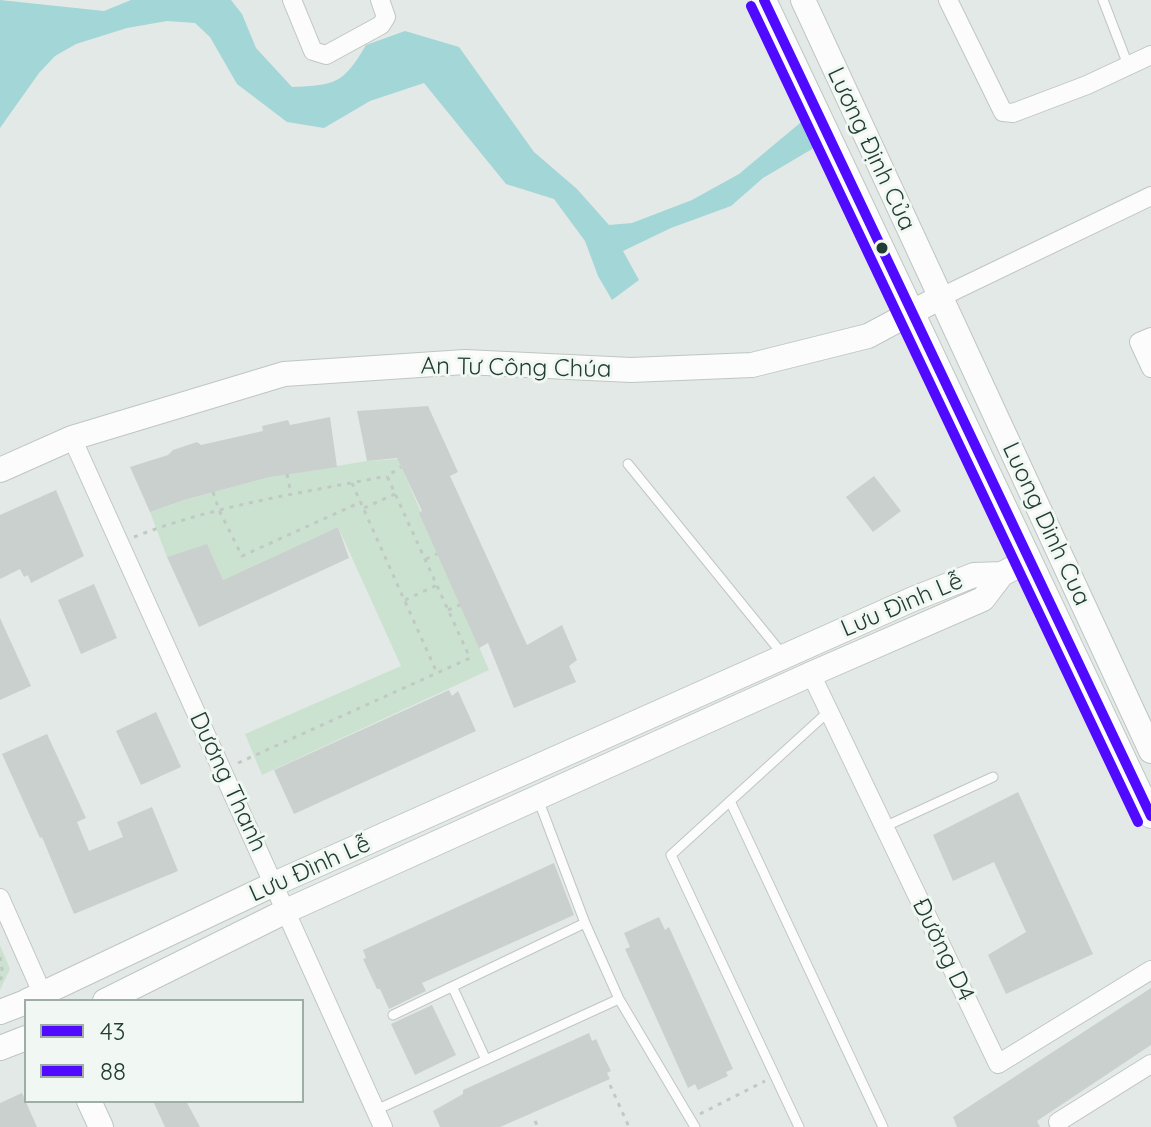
<!DOCTYPE html>
<meta charset="utf-8">
<style>
body{margin:0}
#map{position:relative;width:1151px;height:1127px;overflow:hidden;background:#e3e9e6;font-family:Quicksand,sans-serif}
canvas{display:block}
.legend{position:absolute;left:24px;top:999px;width:280px;height:104px;box-sizing:border-box;background:#f1f8f4;border:2px solid #9eada6;margin:0;padding:10px 14px;list-style:none;font-size:24px;color:#213c32}
.legend li{display:flex;align-items:center;gap:16px;height:40px}
.legend b{width:40px;border:2px solid #9eada6}
</style>
<div id="map">
<canvas width="1151" height="1127"></canvas>
<ul class="legend">
<li><b style="height:10px;background:#4f0aff"></b>43</li>
<li><b style="height:10px;background:#4f0aff"></b>88</li>
</ul>
</div>
<script>
const context = document.querySelector('canvas').getContext('2d');
context.lineJoin = 'round';
function fillPath(path, color) {
  context.fillStyle = color;
  context.fill(path, 'evenodd');
}
function strokePath(path, color, width, dash) {
  context.strokeStyle = color;
  context.lineWidth = width;
  context.lineCap = dash ? 'butt' : 'round';
  context.setLineDash(dash || []);
  context.stroke(path);
}
function label(font, color, halo, rows, align = 'center') {
  context.font = font + ' Quicksand,sans-serif';
  context.lineWidth = 6;
  context.setLineDash([]);
  context.textBaseline = 'middle';
  context.strokeStyle = halo;
  context.fillStyle = color;
  for (const [text, x, y, turn = 0] of rows) {
    context.save();
    context.translate(x, y);
    context.rotate((+turn || 0) * Math.PI / 180);
    context.textAlign = isNaN(turn) ? turn : align;
    if (halo) context.strokeText(text, 0, 0);
    context.fillText(text, 0, 0);
    context.restore();
  }
}
fillPath(new Path2D(`
 M 398,459 L 489,670 L 262,775 L 245,734 L 401,666 L 338,527 L 223,580 L 207,545 L 167,557 L 150,512 L 184,500 L 270,477 L 367,461 Z
 M 0,945 L 10,969 L 0,990 Z`), '#cce2d1');
fillPath(new Path2D(`
 M 0,0 L 104,11 L 131,0 L 231,0 L 242,14 L 256,48 L 292,87 C 336,85 343,84 366,45 L 405,31 L 459,47 L 534,152 L 577,189 L 609,225 L 632,223 L 692,200 L 739,174 L 806,118 L 817,121 L 818,142 L 812,149 L 763,178 L 731,206 L 671,228 L 623,251 L 639,280 L 612,300 L 598,276 L 585,241 L 554,199 L 506,184 L 424,83 L 370,101 L 324,128 L 287,122 L 237,84 L 210,37 L 195,23 L 167,21 L 127,28 L 76,44 L 55,56 L 39,73 L 0,128 Z`), '#a3d6d7');
fillPath(new Path2D(`
 M 428,406 L 458,472 L 450,476 L 527,645 L 562,625 L 577,660 L 569,666 L 576,682 L 514,708 L 488,643 L 479,648 L 419,513 L 422,511 L 397,458 L 367,461 L 357,411 Z
 M 330,417 L 337,467 L 270,477 L 184,500 L 150,512 L 130,467 L 168,455 L 173,450 L 197,442 L 201,445 L 263,431 L 262,426 L 288,420 L 290,425 Z
 M 874,476 L 901,511 L 873,532 L 846,497 Z
 M 56,490 L 84,556 L 31,583 L 28,575 L 24,577 L 20,569 L 0,579 L 0,515 Z
 M 338,527 L 349,558 L 199,627 L 167,557 L 207,544 L 223,580 Z
 M 94,584 L 117,638 L 81,654 L 58,600 Z
 M 0,618 L 31,686 L 0,700 Z
 M 449,690 L 452,696 L 458,691 L 476,731 L 294,814 L 274,770 Z
 M 156,712 L 181,767 L 141,785 L 116,731 Z
 M 47,734 L 86,818 L 77,822 L 89,851 L 123,837 L 117,822 L 152,807 L 178,871 L 74,914 L 42,837 L 40,838 L 2,754 Z
 M 1018,792 L 1093,954 L 1006,994 L 988,955 L 1026,932 L 994,862 L 953,881 L 933,835 Z
 M 554,863 L 574,915 L 422,983 L 426,991 L 389,1009 L 380,989 L 377,989 L 363,959 L 366,958 L 363,950 Z
 M 659,917 L 665,930 L 669,927 L 733,1069 L 726,1072 L 728,1076 L 698,1090 L 695,1084 L 688,1088 L 625,949 L 630,947 L 624,933 Z
 M 1151,988 L 1151,1045 L 1037,1121 L 1040,1127 L 957,1127 L 953,1117 Z
 M 432,1005 L 456,1055 L 415,1075 L 391,1024 Z
 M 589,1033 L 592,1041 L 596,1039 L 605,1059 L 611,1071 L 607,1073 L 610,1079 L 500,1127 L 440,1127 L 433,1111 L 463,1094 L 463,1090 Z
 M 22,1093 L 37,1127 L 0,1127 L 0,1103 Z
 M 153,1101 L 186,1101 L 200,1127 L 165,1127 Z`), '#cad0cd');
const lane = new Path2D(`
 M 1103,0 L 1128,65
 M 628,464 L 784,656
 M 538,799 L 585,923 L 619,999 L 695,1127
 M 730,801 L 883,1127
 M 884,827 L 993,777
 M 453,988 L 486,1060
 M 393,1015 L 585,923
 M 376,1110 L 619,999
 M 799,1127 L 671,855 L 828,712`);
const street = new Path2D(`
 M 292,0 L 313,51 L 326,55 L 381,25 L 386,17 L 380,0
 M 948,0 L 1003,112 L 1013,113 L 1087,85 L 1151,55
 M 939,298 L 1151,196
 M 1151,337 L 1139,342 L 1151,368
 M 72,438 L 383,1127
 M 811,674 L 998,1064 L 1151,970
 M 0,898 L 43,995
 M 1058,1122 L 1151,1064`);
const secondary = new Path2D(`
 M 764,0 L 1151,816
 M 803,0 L 1151,751
 M 0,470 L 72,438 L 284,374 L 465,362 L 631,370 L 752,365 L 868,336 L 939,298
 M 27,1001 L 274,884 L 913,599 L 974,575 L 1002,574 L 1029,560
 M 105,1001 L 286,911 L 811,674 L 983,599 L 1002,574
 M 0,1012 L 26,1002
 M 0,1048 L 26,1038
 M 89,1101 L 101,1127`);
strokePath(lane, '#c0c6c3', 11);
strokePath(street, '#c0c6c3', 20);
strokePath(secondary, '#bfc6c3', 26);
strokePath(new Path2D(`
 M 287,474 L 291,494
 M 352,483 L 437,673
 M 213,492 L 219,510 L 242,556 L 361,502
 M 364,508 L 395,494
 M 134,537 C 215,505 302,493 387,476
 M 426,559 L 437,554
 M 405,600 L 437,585
 M 448,610 L 460,605
 M 238,763 L 470,658 L 387,476 L 401,467
 M 0,957 L 3,975 L 0,980
 M 610,1085 L 629,1127
 M 700,1114 L 765,1081
 M 535,1121 L 538,1127`), '#c0c9c4', 3, [4, 6]);
strokePath(lane, '#fbfcfb', 9);
strokePath(street, '#fbfcfb', 18);
strokePath(secondary, '#fbfcfb', 24);
strokePath(new Path2D(`
 M 764,0 L 1151,816`), '#4f0aff', 10);
strokePath(new Path2D(`
 M 751,6 L 1138,822`), '#4f0aff', 10);
for (const [x, y, r, color] of [
 [882,248,7,"#213c32"]
]) {
  const dot = new Path2D();
  dot.arc(x, y, r, 0, 2 * Math.PI);
  context.fillStyle = color;
  context.fill(dot);
  strokePath(dot, '#f1f8f4', 3);
}
label('24px', '#213c32', '#f1f8f4', [
 ["Lương Định Của",871,149,65],
 ["An Tư Công Chúa",516,368,1],
 ["Luong Dinh Cua",1046,524,65],
 ["Lưu Đình Lễ",902,605,-23],
 ["Dương Thanh",228,782,65],
 ["Lưu Đình Lễ",310,869,-24],
 ["Đường D4",943,950,64]
]);
</script>
